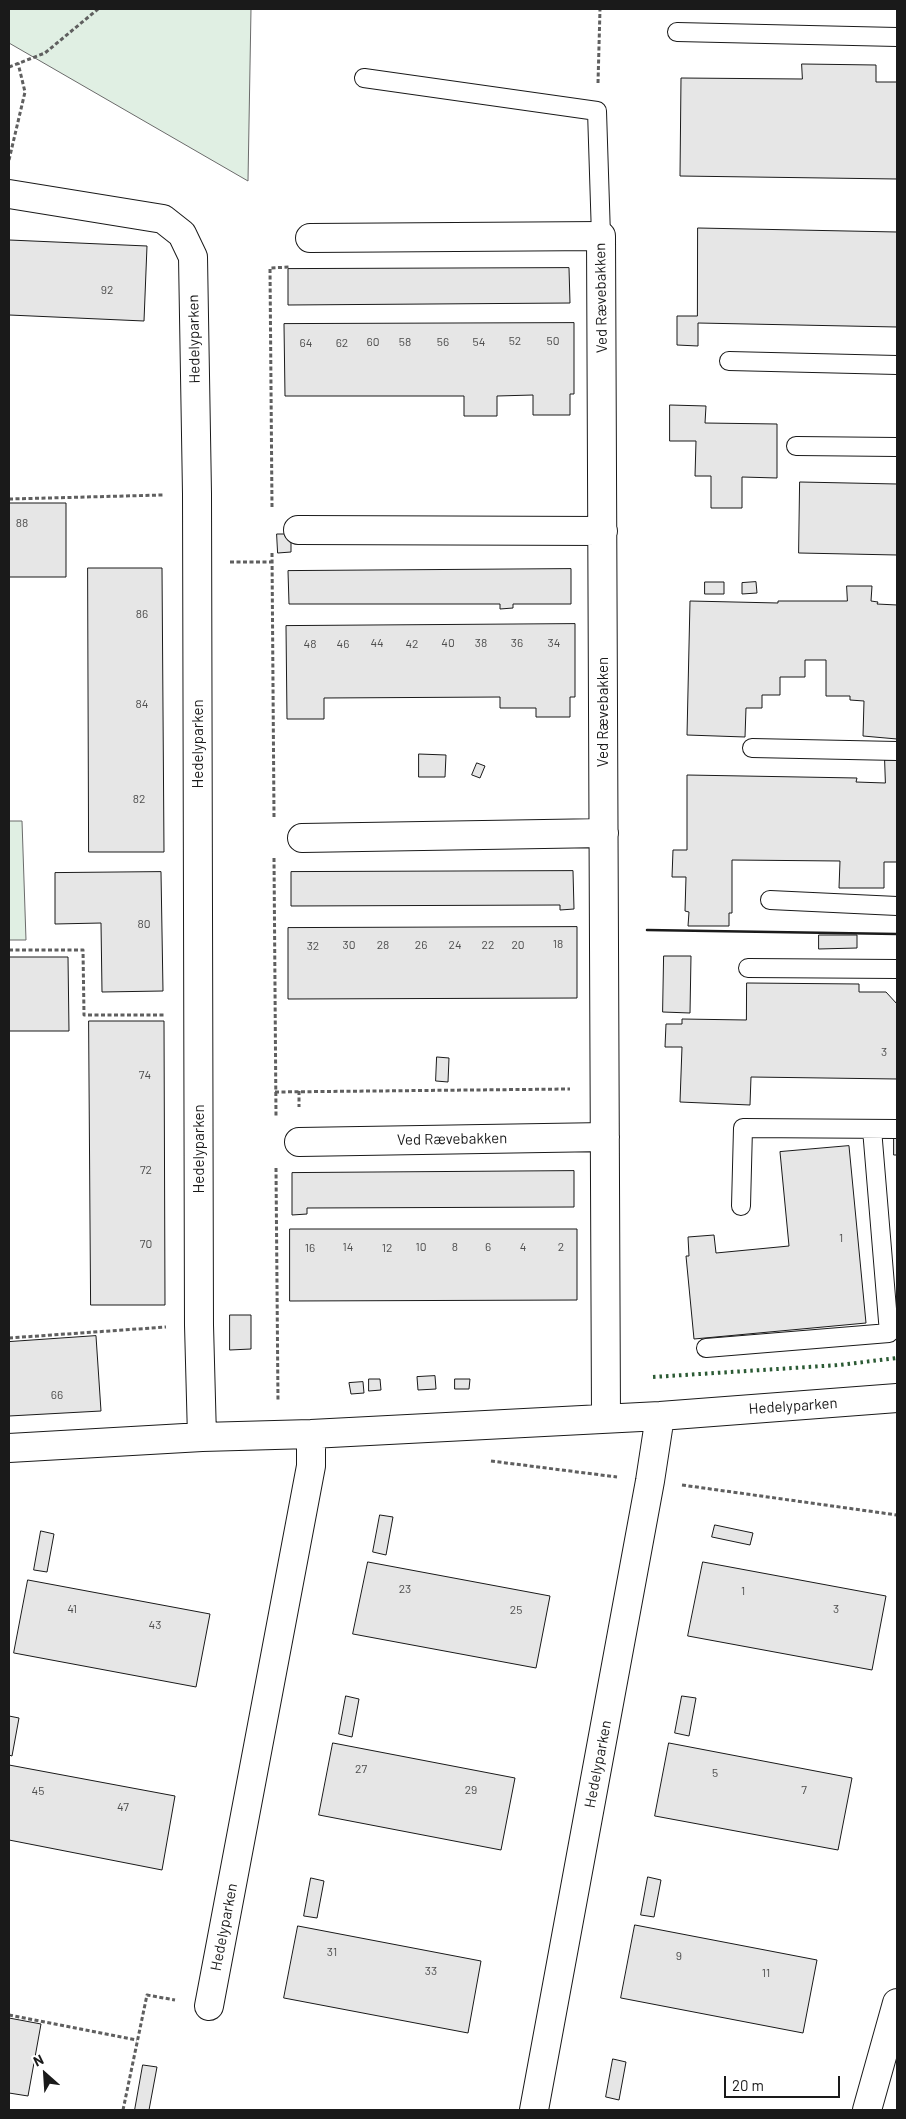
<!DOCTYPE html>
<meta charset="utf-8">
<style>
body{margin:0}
#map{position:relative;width:906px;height:2119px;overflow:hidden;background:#fff;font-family:Barlow,sans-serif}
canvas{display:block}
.frame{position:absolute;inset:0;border:10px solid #1a1a1a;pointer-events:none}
.north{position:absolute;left:20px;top:2049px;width:50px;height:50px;-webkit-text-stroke:4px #fff;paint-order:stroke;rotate:334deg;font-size:14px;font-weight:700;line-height:20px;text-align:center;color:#1a1a1a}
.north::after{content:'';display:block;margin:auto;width:18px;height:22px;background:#1a1a1a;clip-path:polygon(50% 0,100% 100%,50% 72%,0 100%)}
.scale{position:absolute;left:724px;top:2076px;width:116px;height:22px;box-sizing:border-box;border:2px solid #1a1a1a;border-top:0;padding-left:6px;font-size:15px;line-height:18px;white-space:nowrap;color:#1a1a1a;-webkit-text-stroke:4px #fff;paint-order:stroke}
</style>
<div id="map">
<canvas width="906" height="2119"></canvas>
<div class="frame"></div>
<div class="north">N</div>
<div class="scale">20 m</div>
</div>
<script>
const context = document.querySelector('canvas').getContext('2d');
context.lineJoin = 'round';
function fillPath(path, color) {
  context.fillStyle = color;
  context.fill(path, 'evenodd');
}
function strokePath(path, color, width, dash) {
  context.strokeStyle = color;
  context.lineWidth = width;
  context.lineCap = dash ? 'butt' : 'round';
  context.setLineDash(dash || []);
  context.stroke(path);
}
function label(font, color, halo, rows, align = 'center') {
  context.font = font + ' Barlow,sans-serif';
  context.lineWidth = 4;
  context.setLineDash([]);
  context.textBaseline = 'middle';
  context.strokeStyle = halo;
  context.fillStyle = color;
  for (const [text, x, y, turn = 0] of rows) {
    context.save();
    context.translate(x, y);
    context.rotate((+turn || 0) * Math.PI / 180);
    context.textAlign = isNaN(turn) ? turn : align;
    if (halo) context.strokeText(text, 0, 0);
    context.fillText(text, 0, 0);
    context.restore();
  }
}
const green = new Path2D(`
 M 9,9 L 251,9 L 248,181 L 9,43 Z
 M 9,821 L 22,821 L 26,940 L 9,940 Z`);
fillPath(green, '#e0efe3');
strokePath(green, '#6a6a6a', 1);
const building = new Path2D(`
 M 802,64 L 876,65 L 876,82 L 897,82 L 897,179 L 680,176 L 681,78 L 802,79 Z
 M 698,228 L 897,232 L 897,327 L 698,323 L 698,346 L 677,345 L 677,316 L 697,316 Z
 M 9,240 L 147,246 L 144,321 L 9,315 Z
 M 569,268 L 570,303 L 288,305 L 288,269 Z
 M 574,323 L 574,394 L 570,394 L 570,415 L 533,415 L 533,395 L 497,396 L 497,416 L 464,416 L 464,396 L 285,396 L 284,324 Z
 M 670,405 L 706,406 L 705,423 L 777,424 L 777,478 L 742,477 L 742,508 L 711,508 L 711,476 L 695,476 L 696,441 L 670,441 Z
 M 800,482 L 897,484 L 897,555 L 799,553 Z
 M 9,503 L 66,503 L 66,577 L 9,577 Z
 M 277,534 L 291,534 L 291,552 L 278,553 Z
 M 88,568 L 162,568 L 164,852 L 89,852 Z
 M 571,569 L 571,604 L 513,604 L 513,608 L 500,609 L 500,604 L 289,604 L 288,571 Z
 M 705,582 L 724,582 L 724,594 L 705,594 Z
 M 756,582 L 757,593 L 742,594 L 742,583 Z
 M 847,586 L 872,586 L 871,601 L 878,602 L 877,604 L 897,605 L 897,739 L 863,736 L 864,701 L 850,700 L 850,696 L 826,696 L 826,660 L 805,660 L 805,677 L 780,677 L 780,695 L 762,695 L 762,708 L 746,708 L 745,737 L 687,735 L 690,601 L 778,603 L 778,601 L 847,601 Z
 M 575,624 L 575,697 L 570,697 L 570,717 L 536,717 L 536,708 L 500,708 L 500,697 L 324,698 L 324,719 L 287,719 L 286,626 Z
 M 419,754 L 446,755 L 445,777 L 419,777 Z
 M 885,760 L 897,760 L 897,862 L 884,862 L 884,888 L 839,888 L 840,861 L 732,860 L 732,913 L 729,913 L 729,926 L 688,926 L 689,912 L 685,911 L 686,877 L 672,877 L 673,850 L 687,850 L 687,775 L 857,778 L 856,782 L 885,783 Z
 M 477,763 L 485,766 L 480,778 L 472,775 Z
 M 573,871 L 574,909 L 560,910 L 560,905 L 291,906 L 291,872 Z
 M 161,872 L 163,991 L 102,992 L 101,923 L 55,924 L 55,873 Z
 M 577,927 L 577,998 L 288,999 L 288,928 Z
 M 819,935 L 857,935 L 857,948 L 819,949 Z
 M 664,956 L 691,956 L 690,1013 L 663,1012 Z
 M 9,957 L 68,957 L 69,1031 L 9,1031 Z
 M 747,983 L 859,984 L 859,992 L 886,992 L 897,1004 L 897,1079 L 751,1077 L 750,1105 L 680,1102 L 682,1047 L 665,1047 L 666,1024 L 682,1024 L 682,1019 L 746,1020 Z
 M 89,1021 L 164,1021 L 165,1305 L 91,1305 Z
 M 437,1057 L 449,1058 L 448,1082 L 436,1081 Z
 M 894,1133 L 897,1133 L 897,1155 L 894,1155 Z
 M 849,1146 L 866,1323 L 694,1339 L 686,1256 L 689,1256 L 688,1237 L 714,1235 L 716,1253 L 789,1246 L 780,1152 Z
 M 574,1171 L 574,1207 L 307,1208 L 307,1214 L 292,1215 L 292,1173 Z
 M 290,1229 L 577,1229 L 577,1300 L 290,1301 Z
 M 230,1315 L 251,1315 L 251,1349 L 230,1350 Z
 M 96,1336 L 101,1411 L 9,1416 L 9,1342 Z
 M 435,1376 L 436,1389 L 418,1390 L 417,1377 Z
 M 369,1379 L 380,1379 L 381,1390 L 369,1391 Z
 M 455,1379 L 470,1379 L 469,1389 L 455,1389 Z
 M 363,1382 L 364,1393 L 351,1394 L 349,1383 Z
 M 380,1515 L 393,1517 L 386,1555 L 373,1552 Z
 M 715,1525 L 753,1533 L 750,1545 L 712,1537 Z
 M 41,1531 L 54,1534 L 47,1572 L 34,1570 Z
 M 368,1562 L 550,1596 L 536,1668 L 353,1634 Z
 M 703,1562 L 886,1596 L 872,1670 L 688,1636 Z
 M 28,1580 L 210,1614 L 196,1687 L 14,1653 Z
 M 346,1696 L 359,1699 L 352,1737 L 339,1734 Z
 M 682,1696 L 696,1698 L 689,1736 L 675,1733 Z
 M 9,1716 L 19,1718 L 12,1756 L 9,1755 Z
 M 333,1743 L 515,1778 L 501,1850 L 319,1815 Z
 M 669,1743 L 852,1778 L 838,1850 L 655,1816 Z
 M 9,1765 L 175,1796 L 162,1870 L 9,1840 Z
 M 648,1877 L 661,1880 L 654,1917 L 641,1915 Z
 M 311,1878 L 324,1881 L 317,1918 L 304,1916 Z
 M 635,1925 L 817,1960 L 803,2033 L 621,1998 Z
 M 298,1926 L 481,1961 L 468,2033 L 284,1998 Z
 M 9,2018 L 41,2024 L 28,2096 L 9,2093 Z
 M 613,2059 L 626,2062 L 619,2100 L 606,2097 Z
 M 143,2065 L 157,2067 L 149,2110 L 135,2110 Z`);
fillPath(building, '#e6e6e6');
strokePath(building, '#1a1a1a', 1);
const service = new Path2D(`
 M 677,32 L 897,37
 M 364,78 L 597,111 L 601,236
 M 729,361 L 897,365
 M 796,446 L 897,447
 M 752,748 L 897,751
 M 770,900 L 897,906
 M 748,968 L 897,969
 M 741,1206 L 743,1128 L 897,1129
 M 706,1348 L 889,1333 L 872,1129`);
const minor = new Path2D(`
 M 9,194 L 163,219 L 182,234 L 193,257 L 197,494 L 199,1325 L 202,1437
 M 310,238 L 601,236 L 606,1418
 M 298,530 L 603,531
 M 302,838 L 604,833
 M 299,1142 L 605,1137
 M 9,1448 L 202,1437 L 311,1434 L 660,1416 L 897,1398
 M 209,2006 L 311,1466 L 311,1434
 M 534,2110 L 650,1481 L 660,1416
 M 867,2110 L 897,2003`);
strokePath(service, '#1a1a1a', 20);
strokePath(minor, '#1a1a1a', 30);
strokePath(new Path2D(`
 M 9,67 L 45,53 L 98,9
 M 598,83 L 600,9
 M 9,160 L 25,92 L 18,63
 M 9,499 L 163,495
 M 272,507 L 270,268 L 290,267
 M 272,553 L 274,817
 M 230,562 L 272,562
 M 274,858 L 276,1117
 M 9,950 L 83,950 L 84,1015 L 165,1015
 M 299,1091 L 299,1107
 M 275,1092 L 570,1089
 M 276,1168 L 278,1402
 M 9,1338 L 166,1327
 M 491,1461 L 617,1477
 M 682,1485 L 897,1515
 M 9,2015 L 137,2040
 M 123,2110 L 147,1995 L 175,2000`), '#5f5f5f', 3, [4, 2.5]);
strokePath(service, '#fff', 18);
strokePath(minor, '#fff', 28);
strokePath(new Path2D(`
 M 653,1377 L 839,1365 L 897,1358`), '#2b5a34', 4, [2.5, 4]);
strokePath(new Path2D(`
 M 647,930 L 897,934`), '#1a1a1a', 2.5);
label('12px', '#4d4d4d', null, [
 ["92",107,290],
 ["52",515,341],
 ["50",553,341],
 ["60",373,342],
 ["58",405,342],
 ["56",443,342],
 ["54",479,342],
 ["64",306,343],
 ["62",342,343],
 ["88",22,523],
 ["86",142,614],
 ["44",377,643],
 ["40",448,643],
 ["38",481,643],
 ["36",517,643],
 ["34",554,643],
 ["48",310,644],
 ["46",343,644],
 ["42",412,644],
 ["84",142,704],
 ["82",139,799],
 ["80",144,924],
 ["18",558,944],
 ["30",349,945],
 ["28",383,945],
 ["26",421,945],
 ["24",455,945],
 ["22",488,945],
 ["20",518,945],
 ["32",313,946],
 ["3",884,1052],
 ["74",145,1075],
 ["72",146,1170],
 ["1",841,1238],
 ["70",146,1244],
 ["14",348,1247],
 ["10",421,1247],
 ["8",455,1247],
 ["6",488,1247],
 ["4",523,1247],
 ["2",561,1247],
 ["16",310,1248],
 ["12",387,1248],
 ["66",57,1395],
 ["23",405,1589],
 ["1",743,1591],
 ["41",72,1609],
 ["3",836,1609],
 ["25",516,1610],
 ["43",155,1625],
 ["27",361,1769],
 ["5",715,1773],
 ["29",471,1790],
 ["7",804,1790],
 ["45",38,1791],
 ["47",123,1807],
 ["31",332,1952],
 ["9",679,1956],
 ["33",431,1971],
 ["11",766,1973]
]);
label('15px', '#1a1a1a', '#fff', [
 ["Ved Rævebakken",601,298,-91],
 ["Hedelyparken",194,339,-91],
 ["Ved Rævebakken",603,712,-90],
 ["Hedelyparken",198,744,-90],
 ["Ved Rævebakken",452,1139,-1],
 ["Hedelyparken",199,1149,-90],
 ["Hedelyparken",793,1406,-4],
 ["Hedelyparken",598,1764,-79],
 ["Hedelyparken",224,1927,-79]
]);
</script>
